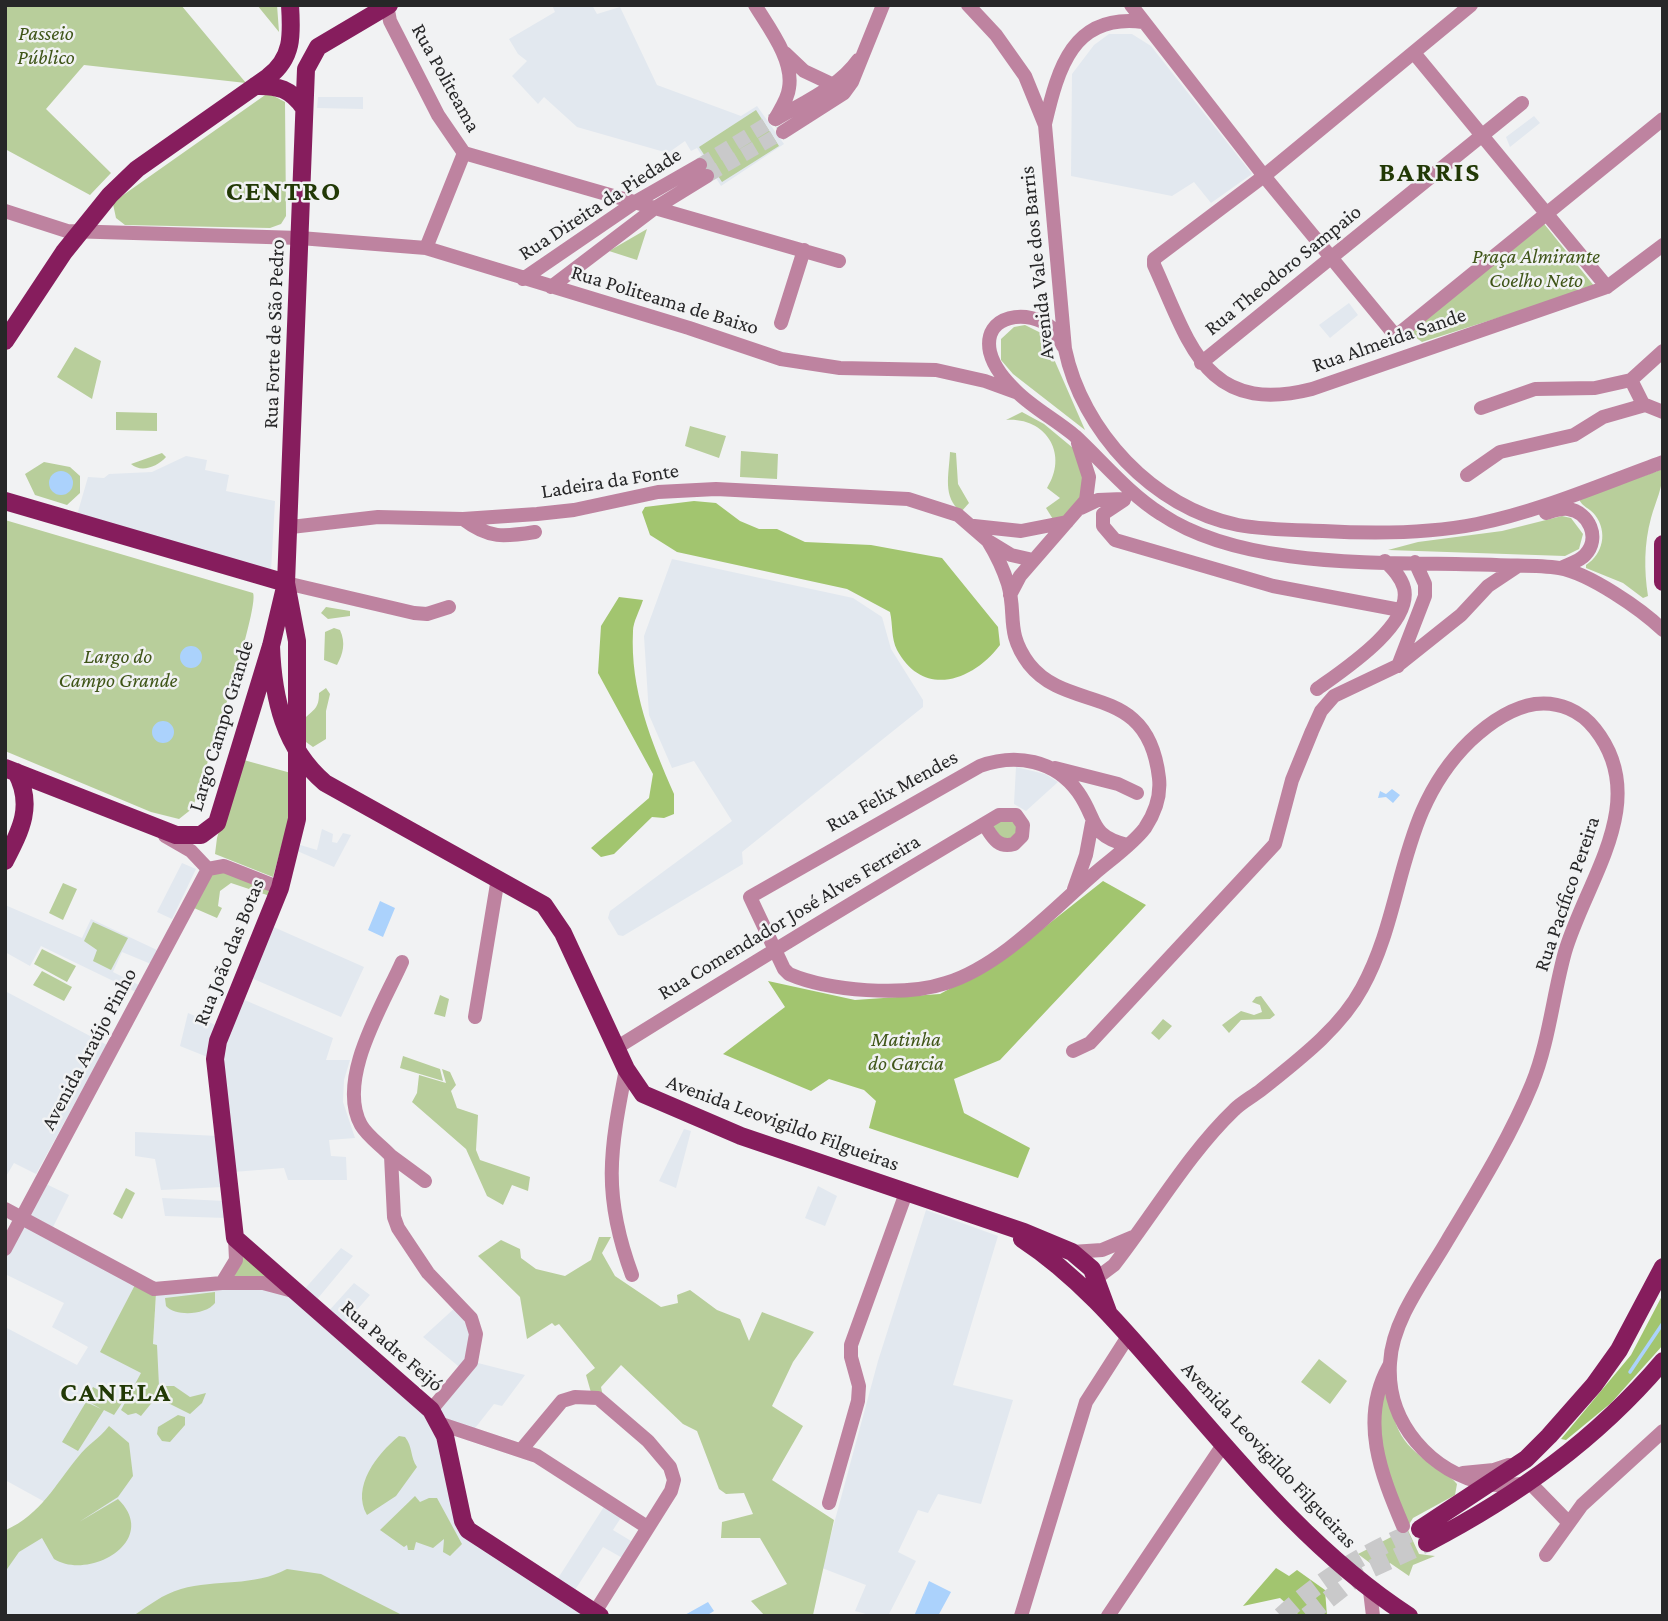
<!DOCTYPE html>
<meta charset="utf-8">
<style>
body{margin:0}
#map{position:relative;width:1668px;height:1621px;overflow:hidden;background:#f1f2f3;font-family:"Crimson Pro",serif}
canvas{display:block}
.frame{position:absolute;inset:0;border:7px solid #272728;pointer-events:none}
</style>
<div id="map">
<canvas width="1668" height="1621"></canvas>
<div class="frame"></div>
</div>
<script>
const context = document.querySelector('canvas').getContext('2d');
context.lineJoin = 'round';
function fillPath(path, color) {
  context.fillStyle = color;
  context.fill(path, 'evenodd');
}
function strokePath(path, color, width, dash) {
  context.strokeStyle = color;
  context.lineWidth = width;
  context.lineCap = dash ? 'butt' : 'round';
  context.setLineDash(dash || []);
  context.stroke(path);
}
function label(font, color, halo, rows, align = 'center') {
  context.font = font + ' "Crimson Pro",serif';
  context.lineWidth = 5;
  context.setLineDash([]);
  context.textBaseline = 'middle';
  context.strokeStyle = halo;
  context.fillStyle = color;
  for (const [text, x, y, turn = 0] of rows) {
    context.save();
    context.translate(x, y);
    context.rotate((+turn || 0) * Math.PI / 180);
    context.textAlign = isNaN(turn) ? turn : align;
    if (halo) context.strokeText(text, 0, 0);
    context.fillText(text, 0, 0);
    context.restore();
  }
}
fillPath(new Path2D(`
 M 552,5 L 592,5 L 597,14 L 620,7 L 657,85 L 741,116 L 757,106 L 784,144 L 721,186 L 697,148 L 691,151 L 685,141 L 668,153 L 577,127 L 544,97 L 538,104 L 512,76 L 527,61 L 518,54 L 509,39 L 555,12 Z
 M 1109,34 L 1132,34 L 1151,46 L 1252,174 L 1211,203 L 1194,182 L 1172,196 L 1071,176 L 1072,74 L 1094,45 Z
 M 318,97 L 363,97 L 363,109 L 317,108 Z
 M 1534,116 L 1540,123 L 1510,147 L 1506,137 Z
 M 1349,303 L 1358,315 L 1330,338 L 1319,325 Z
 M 186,456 L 207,460 L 205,470 L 229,475 L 226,491 L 275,501 L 271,571 L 77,515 L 88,477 L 104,478 L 109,474 L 152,472 Z
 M 672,559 L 853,598 L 882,617 L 891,649 L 923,700 L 923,707 L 742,852 L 743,864 L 623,936 L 618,935 L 608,918 L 610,911 L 732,821 L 694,761 L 672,768 L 649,715 L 644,636 Z
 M 1016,767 L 1045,774 L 1058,782 L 1026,811 L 1014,804 Z
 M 322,829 L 333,834 L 332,842 L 337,843 L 343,833 L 351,835 L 334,867 L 295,850 L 297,844 L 317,850 Z
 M 182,863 L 196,869 L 172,919 L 157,912 Z
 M 5,905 L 82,938 L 91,919 L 157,950 L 151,964 L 122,952 L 113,972 L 139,985 L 136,992 L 41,946 L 30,966 L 5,952 Z
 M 269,925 L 364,967 L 341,1017 L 249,977 Z
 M 5,991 L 107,1045 L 36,1174 L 14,1163 L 5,1178 Z
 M 240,998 L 333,1038 L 326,1060 L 350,1060 L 344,1080 L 343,1102 L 355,1138 L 329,1140 L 331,1156 L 346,1157 L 347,1180 L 288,1180 L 284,1168 L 233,1172 L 221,1046 Z
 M 188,1013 L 218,1026 L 210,1058 L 180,1046 Z
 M 684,1129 L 691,1131 L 676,1188 L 659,1181 Z
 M 135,1132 L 218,1136 L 223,1187 L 161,1190 L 155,1159 L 135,1156 Z
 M 44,1183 L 69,1195 L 53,1227 L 28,1214 Z
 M 818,1186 L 837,1196 L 825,1226 L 805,1218 Z
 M 162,1198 L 225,1201 L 227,1218 L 165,1216 Z
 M 926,1210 L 998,1236 L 953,1385 L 1013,1400 L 981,1504 L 938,1494 L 928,1513 L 918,1510 L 898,1552 L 916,1561 L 888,1616 L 873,1616 L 855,1611 L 866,1585 L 822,1568 L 878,1361 Z
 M 23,1221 L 136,1283 L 153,1344 L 156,1293 L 246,1285 L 294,1296 L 430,1412 L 461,1522 L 597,1616 L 5,1616 L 5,1532 L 26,1521 L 45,1502 L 5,1480 L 5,1327 L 77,1365 L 88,1347 L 52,1327 L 64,1303 L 5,1274 L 5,1253 Z
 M 341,1248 L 353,1256 L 314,1303 L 302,1292 Z
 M 354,1283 L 370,1295 L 342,1327 L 326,1314 Z
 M 457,1306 L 471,1334 L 463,1370 L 423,1337 Z
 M 474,1362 L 525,1375 L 502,1406 L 494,1404 L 472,1432 L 442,1422 L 433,1410 Z
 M 607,1502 L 624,1513 L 613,1530 L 636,1544 L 626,1560 L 603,1547 L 571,1596 L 553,1586 Z`), '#e2e8ef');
fillPath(new Path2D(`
 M 5,5 L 181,5 L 246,83 L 84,65 L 46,109 L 111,173 L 90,195 L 5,149 Z
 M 257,5 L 277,5 L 279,32 Z
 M 268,93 L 285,102 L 286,216 L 281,224 L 270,228 L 125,225 L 116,218 L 113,204 L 119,198 Z
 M 756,110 L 779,146 L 722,182 L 699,147 Z
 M 1541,220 L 1595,287 L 1422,342 L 1408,332 Z
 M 647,229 L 637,260 L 609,251 Z
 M 1025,325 L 1043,334 L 1085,430 L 1013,374 L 1001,360 L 1001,339 L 1014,327 Z
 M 75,347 L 101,361 L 92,399 L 57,377 Z
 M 116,412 L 157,413 L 157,431 L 116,430 Z
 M 1022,412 L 1044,424 L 1073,448 L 1085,478 L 1081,501 L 1056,524 L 1046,508 L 1060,498 L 1047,488 C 1069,454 1046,417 1006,420 Z
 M 690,426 L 726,436 L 719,458 L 685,446 Z
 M 741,451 L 778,454 L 777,479 L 740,477 Z
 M 950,452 L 956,453 L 958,484 L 969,503 L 961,512 C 942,497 949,475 950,452 Z
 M 162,453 L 166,457 C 157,467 141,473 131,464 Z
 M 44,462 L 70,467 L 80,476 L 80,493 L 67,505 L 35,495 L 25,474 Z
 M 1663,469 C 1663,488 1656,500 1651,518 C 1644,544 1644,570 1648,596 L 1643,598 L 1623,583 L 1586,568 L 1586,565 C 1603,554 1608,532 1595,515 C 1590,508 1582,507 1579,499 Z
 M 1562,516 L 1571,518 L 1583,534 L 1579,549 L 1565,556 L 1388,550 L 1418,542 L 1502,531 Z
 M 5,520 L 253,593 C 260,608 202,779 193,808 L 179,819 L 151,812 L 5,751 Z
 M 326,607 L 350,611 L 350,616 L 328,619 L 321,613 Z
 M 334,628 L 340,630 C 346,643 343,654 337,665 L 324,660 L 325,632 Z
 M 326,688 L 330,694 L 326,711 L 326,739 L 313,747 L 306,742 L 304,719 C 314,709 319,709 319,693 Z
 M 240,759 L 291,773 L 294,801 L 273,877 L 215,854 L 217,838 Z
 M 1014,818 L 1020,833 L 1005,842 L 991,824 Z
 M 217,870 L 272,891 L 270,896 L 231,883 L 220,891 L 218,906 L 222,908 L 217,918 L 194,908 L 211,872 Z
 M 63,883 L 77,889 L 63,920 L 49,913 Z
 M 93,922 L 128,938 L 111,970 L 93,961 L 97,950 L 84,941 Z
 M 42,949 L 76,966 L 67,982 L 34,964 Z
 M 42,971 L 72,987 L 64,1001 L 33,985 Z
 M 440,995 L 449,999 L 445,1017 L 434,1014 Z
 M 1261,996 L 1275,1015 L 1270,1019 L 1241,1020 L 1229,1033 L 1222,1025 L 1241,1011 L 1254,1015 L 1262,1012 L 1260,1005 L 1252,1002 L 1256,997 Z
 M 1163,1019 L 1172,1026 L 1159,1040 L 1151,1033 Z
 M 403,1056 L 440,1069 L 443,1081 L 400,1068 Z
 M 442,1069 L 450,1072 L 456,1085 L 451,1091 L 457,1108 L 478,1115 L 476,1150 L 480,1160 L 530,1177 L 528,1191 L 512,1185 L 503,1205 L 487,1196 L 466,1149 L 412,1102 L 417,1093 L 419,1075 L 446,1083 Z
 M 126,1188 L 135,1193 L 122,1219 L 113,1214 Z
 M 599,1237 L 611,1237 L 602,1253 L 615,1276 L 661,1307 L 678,1303 L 677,1295 L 690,1290 L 717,1310 L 740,1319 L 749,1341 L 762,1312 L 814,1332 L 793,1362 L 772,1406 L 803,1426 L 772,1480 L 834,1520 L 813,1615 L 765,1616 L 751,1601 L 787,1584 L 760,1538 L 721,1538 L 722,1522 L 753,1514 L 744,1493 L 726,1494 L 719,1489 L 697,1431 L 683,1424 L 621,1365 L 601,1387 L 604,1401 L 592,1396 L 586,1375 L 595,1368 L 559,1324 L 555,1326 L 552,1323 L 527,1339 L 520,1297 L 478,1256 L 501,1240 L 520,1249 L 521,1258 L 536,1269 L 565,1276 L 591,1260 Z
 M 237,1244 L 288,1288 L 231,1275 Z
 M 136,1283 L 156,1293 L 153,1344 L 157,1345 L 159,1386 L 174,1386 L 190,1397 L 206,1393 L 202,1403 L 190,1414 L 164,1401 L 154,1400 L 141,1416 L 136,1413 L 128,1415 L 121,1410 L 141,1373 L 100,1352 Z
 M 215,1292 L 215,1303 C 206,1315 176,1317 166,1306 L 165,1298 Z
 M 1319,1359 L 1347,1381 L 1330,1404 L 1301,1382 Z
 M 1386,1382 C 1394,1419 1394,1438 1427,1461 C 1437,1469 1449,1474 1457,1484 L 1455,1495 L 1413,1518 L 1407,1528 L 1419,1554 L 1435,1556 L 1413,1565 L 1409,1576 L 1390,1563 L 1382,1572 L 1358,1554 L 1399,1533 L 1407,1525 L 1389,1482 L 1377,1416 Z
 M 93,1387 L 122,1403 L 114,1415 L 104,1410 L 78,1451 L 62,1442 L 86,1402 L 101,1409 L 86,1400 Z
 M 178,1415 L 185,1417 L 185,1425 L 170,1442 L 162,1441 L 157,1434 L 158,1427 Z
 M 109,1426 L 129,1443 L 133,1476 L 118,1497 L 79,1522 L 118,1499 C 161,1541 89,1581 54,1559 L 42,1538 L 19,1552 L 5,1572 L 6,1530 C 41,1514 55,1485 78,1457 C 87,1445 100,1438 109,1426 Z
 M 399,1436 L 405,1437 C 413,1447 410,1457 417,1467 L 396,1496 L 367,1515 C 351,1487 377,1454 399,1436 Z
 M 415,1496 L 420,1502 L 429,1498 L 437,1498 L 462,1544 L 450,1556 L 443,1552 L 444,1539 L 433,1548 L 416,1542 L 414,1550 L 408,1550 L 407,1545 L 404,1547 L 380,1530 Z
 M 287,1569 L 321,1574 L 404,1616 L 133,1616 C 148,1606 163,1594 181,1589 C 216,1579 254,1587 287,1569 Z`), '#b8ce9b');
fillPath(new Path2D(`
 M 694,501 L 716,503 L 740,521 L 759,529 L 777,529 L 805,542 L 871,545 L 942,558 L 998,627 L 1000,645 C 972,682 923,698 897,650 C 891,638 893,625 890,612 L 847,589 L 677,552 L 650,535 L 642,512 L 645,507 Z
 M 619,597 L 643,600 C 640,610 633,622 633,631 C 630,690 651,741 674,794 L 674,814 L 664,818 L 652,817 L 614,854 L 601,857 L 591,848 L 649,798 L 653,774 L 598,673 L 601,626 Z
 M 1103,881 L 1146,905 L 1000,1060 L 954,1079 L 964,1113 L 1030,1148 L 1018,1178 L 869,1128 L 876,1101 L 864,1090 L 829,1079 L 811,1091 L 723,1054 L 785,1007 L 768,981 L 855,1000 L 940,994 L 1003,960 Z
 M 1663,1294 L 1663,1345 L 1611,1403 L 1566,1440 L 1561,1439 L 1631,1355 Z
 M 1276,1568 L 1289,1576 L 1297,1570 L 1325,1590 L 1327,1616 L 1300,1616 L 1280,1598 L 1243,1606 Z`), '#a2c56f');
fillPath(new Path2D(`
 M49 483a12 12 0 1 1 24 0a12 12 0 1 1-24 0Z
 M180 657a11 11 0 1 1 22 0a11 11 0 1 1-22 0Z
 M152 732a11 11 0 1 1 22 0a11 11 0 1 1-22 0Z
 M 1392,789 L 1400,795 L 1393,803 L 1386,797 L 1378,798 L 1380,791 L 1386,794 Z
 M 380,901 L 395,908 L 383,937 L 368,930 Z
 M 929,1581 L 951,1592 L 938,1616 L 914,1616 Z
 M 708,1602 L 714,1611 L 706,1616 L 683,1616 Z`), '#abd2fc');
strokePath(new Path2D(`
 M 1630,1372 L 1663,1323`), '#abd2fc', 3.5);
strokePath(new Path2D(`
 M 700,165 L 775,119
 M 707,176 L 783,132`), '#c9c9ca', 14, [14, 7]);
strokePath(new Path2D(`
 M 1281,1616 C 1323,1577 1367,1551 1420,1529
 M 1307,1616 L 1362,1573 L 1427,1543`), '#c9c9ca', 18, [18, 9]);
strokePath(new Path2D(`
 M 387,5 L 390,21 L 438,115 L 464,153
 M 755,5 C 769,28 794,60 789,88 C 788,99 780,110 775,119
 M 968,5 L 996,35 L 1025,76 L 1045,125 L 1065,349 C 1082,431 1153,508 1238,525 C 1265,530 1295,530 1323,531 C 1374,534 1426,534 1477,524 C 1541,511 1602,484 1663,462
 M 1131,5 L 1264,176 L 1394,334 L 1401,332 L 1663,119
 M 1471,5 L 1264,176 L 1154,259 L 1154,265 C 1190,344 1205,416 1312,389 L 1607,287 L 1663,245
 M 785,53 L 804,71 L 838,87
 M 1414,53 L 1607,287
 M 776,119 C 804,102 839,87 858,60
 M 1045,124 C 1058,68 1073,13 1143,22
 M 783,132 L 844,93 L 852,82 L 883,5
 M 464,153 L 839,261
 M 5,211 L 67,231 L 300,238 L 426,248 L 689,328 L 781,359 L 840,368 L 936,370 L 985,381 L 1018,393
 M 426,248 L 464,153
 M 523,279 L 637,201 L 700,165
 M 551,287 L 655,208 L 707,176
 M 781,323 L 804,250
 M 1063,346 C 1060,340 1057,333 1052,328 C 1029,308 982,314 990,352 C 994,368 1005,380 1016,391 C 1033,408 1056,420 1075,436 C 1103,462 1128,493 1161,514 C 1247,572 1395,561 1496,565 C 1517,566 1539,565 1559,568 C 1589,573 1641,609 1663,630
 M 1201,363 L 1522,103
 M 1631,380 L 1643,404 L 1663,412
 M 1481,408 L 1535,389 L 1595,388 L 1631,380 L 1663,351
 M 1467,475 L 1500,452 L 1574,435 L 1603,417 L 1645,405
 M 1124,500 L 1103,514 L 1103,526 L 1115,540 L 1273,586 L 1400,610
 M 1081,508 L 1098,500 L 1123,499
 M 1546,513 C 1553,511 1560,508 1568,509 C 1589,512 1601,538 1585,555 C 1580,561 1569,564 1561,568
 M 463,519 C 489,539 504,537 535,532
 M 974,526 L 1021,531 L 1067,522
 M 291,527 L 378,517 L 463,519 L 537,514 L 574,510 L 658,492 L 716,489 L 908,499 L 958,515 L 988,541 L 1011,555 L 1033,560
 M 988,541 C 996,554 1003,568 1008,584 C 1017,615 1005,632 1029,664 C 1069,715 1148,680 1159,778 C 1161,796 1155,813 1145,828 C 1132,845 1110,860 1094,874 C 1051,911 1001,966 946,983 C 904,997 829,991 789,974 L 784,969 L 750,897 L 980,766 C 1016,753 1055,760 1078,792 C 1098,820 1088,835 1127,845
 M 286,583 L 414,613 L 427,614 L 449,607
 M 1010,595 L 1020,576 L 1086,500 L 1089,477 L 1078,443
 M 1398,666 L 1425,596 L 1425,584 L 1415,562
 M 1317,689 C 1342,671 1413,625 1404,588 C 1401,577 1393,569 1385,561
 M 1055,768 L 1118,784 L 1137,793
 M 165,836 L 191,851 L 208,869
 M 208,869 L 224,866 L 280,888
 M 1074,889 L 1086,855 L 1092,823
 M 402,962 C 383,1005 336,1079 361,1125 C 368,1137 381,1145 391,1156 L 394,1217 L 398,1228 L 428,1273 L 471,1318 L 476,1334 L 471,1362 L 431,1410
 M 475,1017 L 498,878
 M 616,1048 C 743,969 871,891 999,815 L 1016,815 L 1023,825 L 1022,836 L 1014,844 C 997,849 992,836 984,824
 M 1073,1051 L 1090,1043 L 1275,844 L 1292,780 L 1312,731 L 1321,711 L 1334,696 L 1397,666 L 1461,615 L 1488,586 L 1518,566
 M 626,1069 C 610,1151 602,1194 632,1275
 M 391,1156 L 425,1181
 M 5,1209 L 154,1289 L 222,1283 L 236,1260 L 235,1238
 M 5,1249 L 208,869
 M 1072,1252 L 1102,1250 L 1133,1237
 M 222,1283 L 263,1283 L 293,1291
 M 1090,1283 L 1114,1265 C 1153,1215 1189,1153 1234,1110 C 1242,1102 1252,1097 1261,1090 C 1297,1061 1340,1029 1362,988 C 1407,906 1396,813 1470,741 C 1488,724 1510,708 1535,704 C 1559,701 1581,711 1595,729 C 1652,801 1586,880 1565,952 C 1553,995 1549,1042 1532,1084 C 1510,1138 1477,1191 1447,1241 C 1426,1277 1392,1320 1390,1363 C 1386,1423 1431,1473 1488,1484 C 1502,1487 1517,1484 1530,1483 L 1569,1523
 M 1389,1366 C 1359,1420 1381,1474 1403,1526
 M 441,1424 L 537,1456 L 647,1527
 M 522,1449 L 562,1401 L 575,1397 L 598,1398 L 648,1441 L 670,1467 L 674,1480 L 671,1491 L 595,1612
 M 1463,1473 L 1494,1470 L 1509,1465
 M 829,1503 L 858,1401 L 859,1386 L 851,1357 L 851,1345 L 906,1193
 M 1546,1555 L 1582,1505 L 1663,1431
 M 1370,1591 L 1373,1616
 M 1021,1616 L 1086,1402 L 1129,1335
 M 1108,1616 L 1223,1445`), '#be83a0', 14);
strokePath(new Path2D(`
 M 255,86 C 278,85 291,89 304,108
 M 5,341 L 64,252 L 110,195 L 137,169 L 268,77 C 293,58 292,35 290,5
 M 5,501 L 286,583
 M 1663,544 L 1663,582
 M 286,583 L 297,641 L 297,819 L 280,888 L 218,1041 L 215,1059 L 235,1238 L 431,1410 L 445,1436 L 463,1521 L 468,1530 L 600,1616
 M 271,646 C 273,698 284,748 325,783 L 544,905 L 563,933 L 626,1069 L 643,1094 L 741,1136 L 1024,1232 L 1072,1252 L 1092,1269 L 1108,1312
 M 5,768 L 176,835 L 201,835 L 217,823 L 271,646 L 286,583 L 306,69 L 318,47 L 389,5
 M 5,861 C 21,830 34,805 16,772
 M 1022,1239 C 1083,1279 1129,1336 1177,1391 C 1246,1471 1319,1558 1409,1616
 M 1420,1529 L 1526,1459 L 1549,1436 L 1594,1385 L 1619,1350 L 1663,1267
 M 1427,1543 C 1517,1496 1597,1439 1663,1361`), '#861d5d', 18);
label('italic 21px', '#3f5518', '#f1f2f3', [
 ["Passeio",46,34],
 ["Público",46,58],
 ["Praça Almirante",1536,257],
 ["Coelho Neto",1536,281],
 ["Largo do",118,657],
 ["Campo Grande",118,681],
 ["Matinha",906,1040],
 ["do Garcia",906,1064]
]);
label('21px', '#272728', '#f1f2f3', [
 ["Rua Politeama",446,78,61],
 ["Rua Direita da Piedade",600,204,-33],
 ["Avenida Vale dos Barris",1037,263,-96],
 ["Rua Theodoro Sampaio",1283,270,-39],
 ["Rua Politeama de Baixo",665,300,17],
 ["Rua Forte de São Pedro",274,334,-88],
 ["Rua Almeida Sande",1389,340,-19],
 ["Ladeira da Fonte",610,481,-9],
 ["Largo Campo Grande",221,726,-73],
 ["Rua Felix Mendes",892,791,-29],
 ["Rua Pacífico Pereira",1567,894,-71],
 ["Rua Comendador José Alves Ferreira",789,917,-31],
 ["Rua João das Botas",229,952,-68],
 ["Avenida Araújo Pinho",89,1049,-62],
 ["Avenida Leovigildo Filgueiras",783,1123,20],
 ["Rua Padre Feijó",392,1346,41],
 ["Avenida Leovigildo Filgueiras",1269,1455,47]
]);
context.letterSpacing = '2px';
label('bold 28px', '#223906', '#f1f2f3', [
 ["BARRIS",1430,172],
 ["CENTRO",284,191],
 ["CANELA",116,1392]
]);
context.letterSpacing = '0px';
</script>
